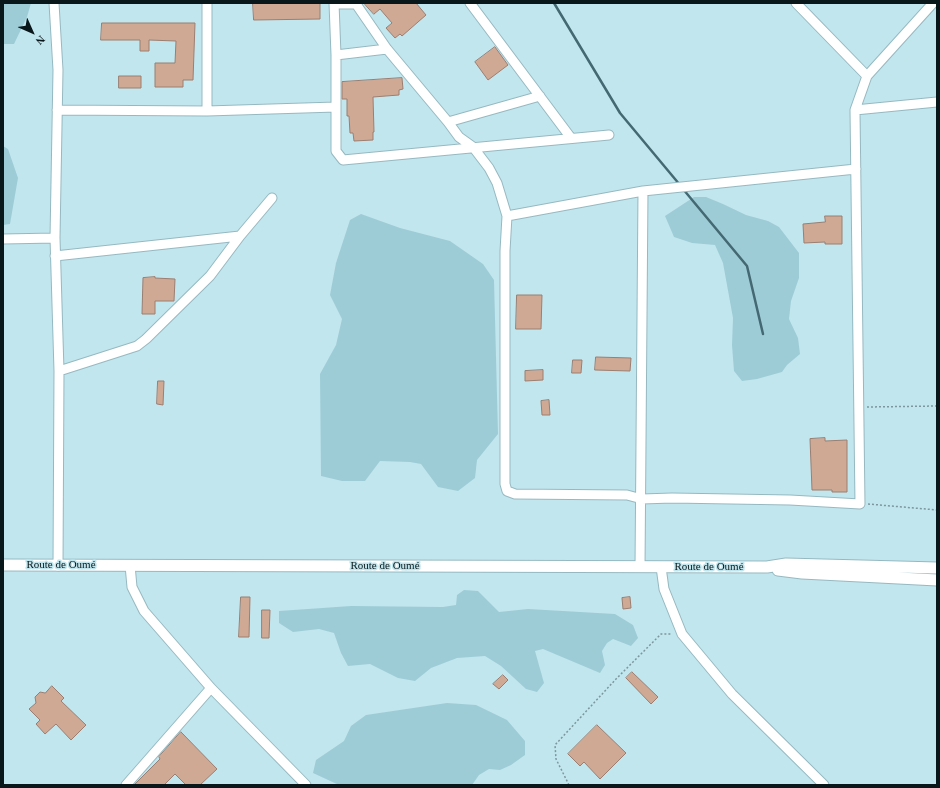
<!DOCTYPE html>
<meta charset="utf-8">
<style>
body{margin:0}
#map{position:relative;width:940px;height:788px;overflow:hidden;background:#c2e6ee;font-family:Georgia,serif}
canvas{display:block}
.frame{position:absolute;inset:0;border:4px solid #0a171a;pointer-events:none}
.north{position:absolute;left:12px;top:12px;width:40px;height:40px;-webkit-text-stroke:3px #c2e6ee;paint-order:stroke;rotate:135deg;font-size:11px;font-weight:700;line-height:16px;text-align:center;color:#0a171a}
.north::after{content:'';display:block;margin:auto;width:14px;height:18px;background:#0a171a;clip-path:polygon(50% 0,100% 100%,50% 72%,0 100%)}
</style>
<div id="map">
<canvas width="940" height="788"></canvas>
<div class="frame"></div>
<div class="north">N</div>
</div>
<script>
const context = document.querySelector('canvas').getContext('2d');
context.lineJoin = 'round';
function fillPath(path, color) {
  context.fillStyle = color;
  context.fill(path, 'evenodd');
}
function strokePath(path, color, width, dash) {
  context.strokeStyle = color;
  context.lineWidth = width;
  context.lineCap = dash ? 'butt' : 'round';
  context.setLineDash(dash || []);
  context.stroke(path);
}
function label(font, color, halo, rows, align = 'center') {
  context.font = font + ' Georgia,serif';
  context.lineWidth = 3;
  context.setLineDash([]);
  context.textBaseline = 'middle';
  context.strokeStyle = halo;
  context.fillStyle = color;
  for (const [text, x, y, turn = 0] of rows) {
    context.save();
    context.translate(x, y);
    context.rotate((+turn || 0) * Math.PI / 180);
    context.textAlign = isNaN(turn) ? turn : align;
    if (halo) context.strokeText(text, 0, 0);
    context.fillText(text, 0, 0);
    context.restore();
  }
}
fillPath(new Path2D(`
 M 3,3 L 31,3 L 27,17 L 14,44 L 3,44 Z
 M 3,146 L 8,149 L 18,178 L 10,224 L 3,225 Z
 M 694,197 L 706,197 L 723,204 L 746,215 L 768,221 L 779,227 L 799,253 L 799,278 L 791,301 L 789,319 L 798,338 L 800,354 L 787,365 L 782,372 L 757,379 L 742,381 L 734,371 L 732,345 L 733,318 L 723,263 L 715,245 L 692,243 L 674,237 L 665,216 Z
 M 361,214 L 400,228 L 450,241 L 483,264 L 494,280 L 498,434 L 477,460 L 475,478 L 458,491 L 438,487 L 421,464 L 410,462 L 380,461 L 365,481 L 342,481 L 321,476 L 320,374 L 336,345 L 342,319 L 330,295 L 336,263 L 350,220 Z
 M 464,590 L 478,591 L 499,612 L 528,609 L 615,614 L 633,625 L 638,638 L 631,646 L 613,639 L 607,643 L 602,651 L 605,665 L 600,673 L 543,649 L 535,651 L 544,683 L 537,692 L 526,689 L 501,666 L 485,656 L 457,658 L 431,668 L 415,681 L 398,678 L 370,664 L 348,666 L 341,653 L 334,633 L 319,629 L 293,632 L 279,623 L 279,611 L 351,606 L 443,607 L 456,605 L 457,595 Z
 M 447,703 L 476,705 L 507,720 L 525,741 L 525,755 L 511,765 L 500,770 L 489,769 L 479,775 L 472,785 L 339,785 L 313,773 L 316,760 L 344,741 L 351,726 L 366,715 Z`), '#9dccd7');
strokePath(new Path2D(`
 M 554,3 L 620,113 L 680,185
 M 683,189 L 747,266 L 763,334`), '#446972', 2.5);
const building = new Path2D(`
 M 253,3 L 320,3 L 320,19 L 254,20 Z
 M 364,3 L 416,3 L 426,15 L 402,36 L 400,34 L 395,38 L 386,28 L 392,23 L 380,9 L 374,14 Z
 M 102,23 L 195,23 L 193,80 L 183,80 L 183,87 L 155,87 L 155,63 L 175,63 L 176,41 L 149,40 L 149,51 L 140,51 L 140,40 L 101,40 Z
 M 495,47 L 508,65 L 488,80 L 475,62 Z
 M 119,76 L 141,76 L 141,88 L 119,88 Z
 M 402,78 L 403,89 L 399,90 L 399,95 L 373,97 L 374,132 L 373,132 L 373,140 L 354,141 L 353,133 L 350,133 L 349,116 L 347,116 L 347,99 L 342,99 L 342,82 Z
 M 825,216 L 842,216 L 842,244 L 825,244 L 825,242 L 804,243 L 803,224 L 825,222 Z
 M 155,277 L 155,278 L 175,279 L 174,301 L 155,301 L 155,314 L 142,314 L 143,278 Z
 M 517,295 L 542,295 L 541,329 L 516,329 Z
 M 596,357 L 631,358 L 630,371 L 595,370 Z
 M 573,360 L 582,360 L 581,373 L 572,373 Z
 M 543,370 L 543,380 L 525,381 L 525,371 Z
 M 158,381 L 164,381 L 163,405 L 157,404 Z
 M 549,400 L 550,415 L 542,415 L 541,401 Z
 M 825,438 L 825,441 L 847,440 L 847,492 L 832,492 L 832,490 L 812,490 L 810,439 Z
 M 241,597 L 250,597 L 249,637 L 239,637 Z
 M 630,597 L 631,608 L 623,609 L 622,598 Z
 M 262,610 L 270,610 L 269,638 L 262,638 Z
 M 632,672 L 658,697 L 651,704 L 626,678 Z
 M 503,675 L 508,680 L 499,689 L 493,684 Z
 M 52,686 L 64,698 L 61,701 L 86,725 L 71,740 L 56,724 L 45,734 L 36,724 L 40,720 L 29,709 L 36,703 L 35,697 L 40,692 L 45,693 Z
 M 597,725 L 626,753 L 600,779 L 584,762 L 580,766 L 568,754 Z
 M 181,732 L 217,769 L 200,785 L 186,785 L 175,774 L 164,785 L 134,785 L 160,759 L 159,757 Z`);
fillPath(building, '#d0a995');
strokePath(building, '#9a7e71', 1);
const minor = new Path2D(`
 M 54,3 L 58,70 L 55,238 L 59,371 L 58,566
 M 334,3 L 336,55 L 336,151 L 343,160 L 609,135
 M 470,3 L 571,138
 M 796,3 L 867,76
 M 334,4 L 356,4 L 387,49 L 448,122 L 459,137 L 473,147 L 489,168 L 497,183 L 507,216 L 505,251 L 505,484 L 507,491 L 515,494 L 627,495 L 642,499 L 672,498 L 790,500 L 860,504 L 855,110 L 867,76 L 933,3
 M 336,55 L 387,49
 M 57,110 L 207,111 L 336,107
 M 855,110 L 937,102
 M 207,111 L 207,3
 M 448,122 L 540,96
 M 507,216 L 643,191 L 856,169
 M 3,239 L 55,238
 M 55,256 L 240,236
 M 59,371 L 137,346 L 146,339 L 210,276 L 240,236 L 272,198
 M 130,565 L 132,587 L 144,611 L 211,688 L 306,785
 M 640,567 L 643,191
 M 661,567 L 664,589 L 682,634 L 732,694 L 824,785
 M 126,785 L 211,688`);
const major = new Path2D(`
 M 3,565 L 767,567 L 786,564 L 937,568
 M 778,570 L 802,573 L 937,580`);
strokePath(minor, '#96b9c1', 11);
strokePath(major, '#96b9c1', 13);
strokePath(new Path2D(`
 M 867,407 L 937,406
 M 868,504 L 937,510
 M 569,785 L 556,759 L 555,745 L 616,679 L 661,634 L 672,634`), '#7c979d', 1.5, [2, 2]);
strokePath(minor, '#fff', 9);
strokePath(major, '#fff', 11);
label('11px', '#0a171a', '#c2e6ee', [
 ["Route de Oumé",61,565],
 ["Route de Oumé",385,566],
 ["Route de Oumé",709,567]
]);
</script>
